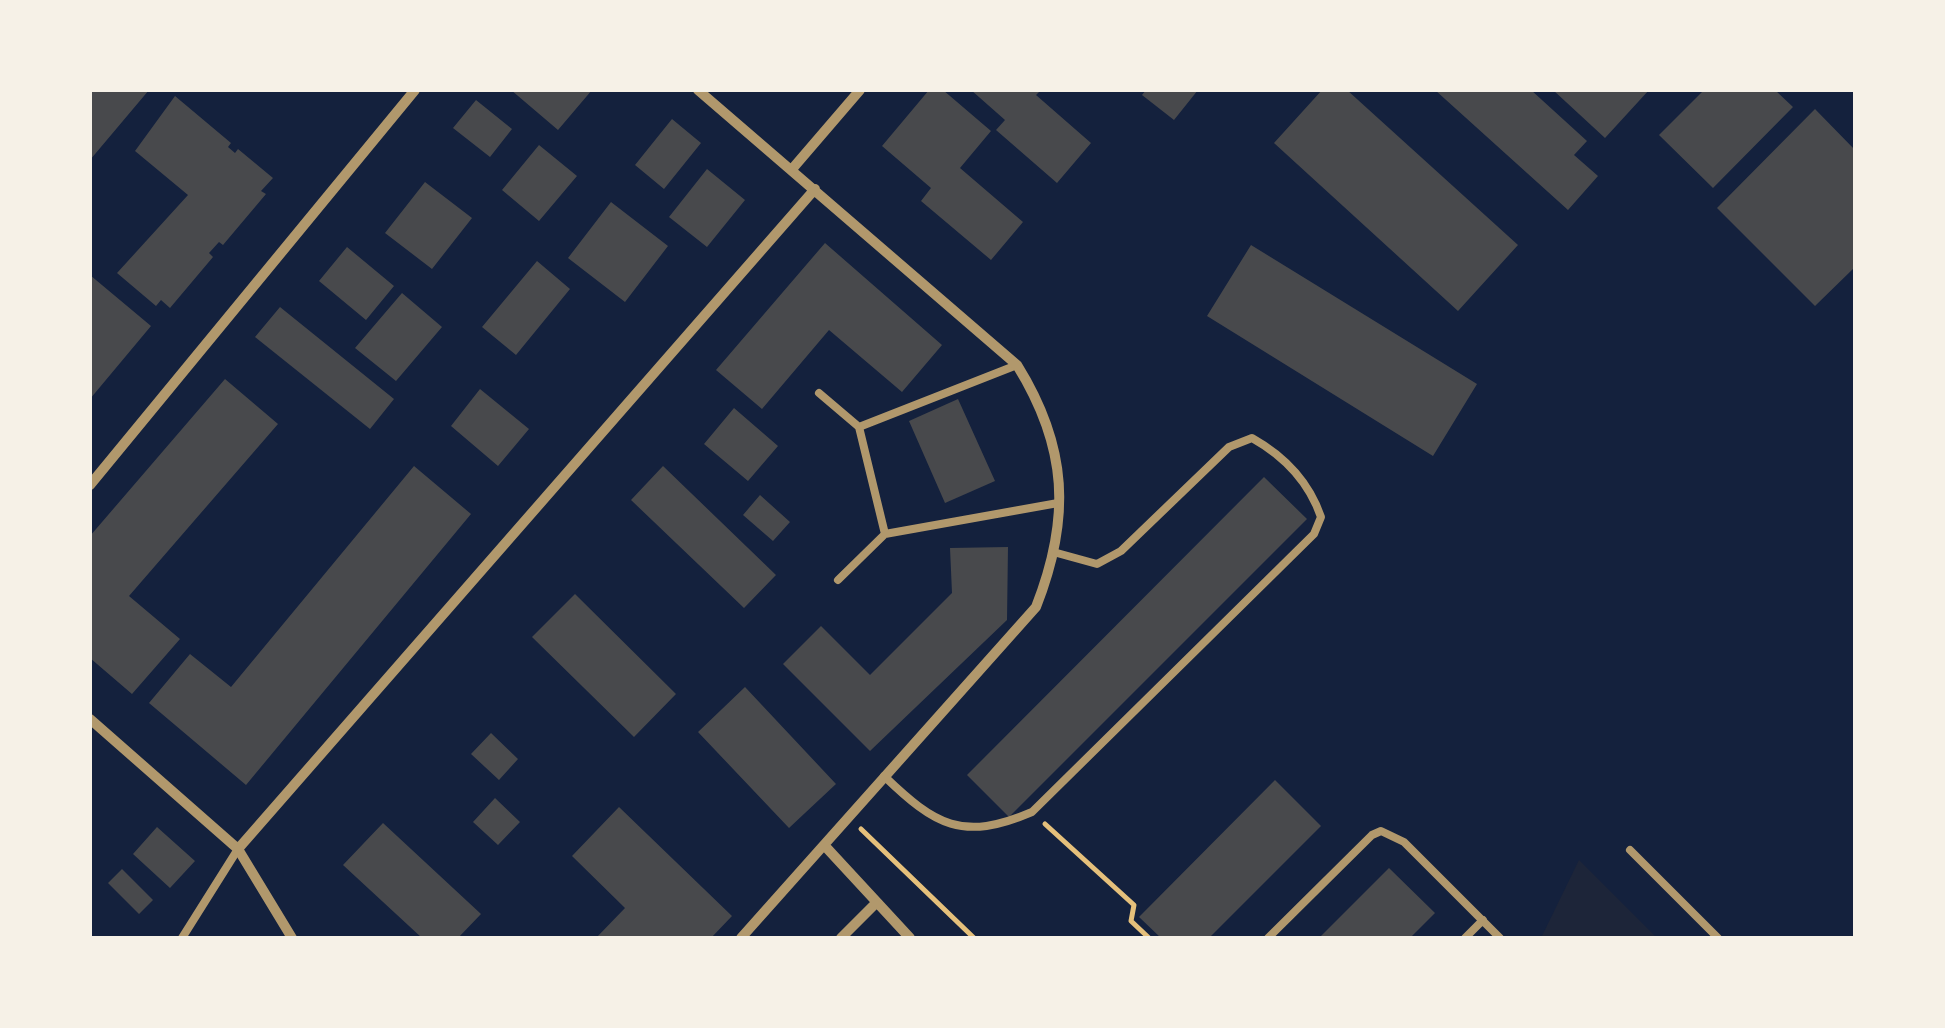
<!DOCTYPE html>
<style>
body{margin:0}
#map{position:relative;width:1945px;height:1028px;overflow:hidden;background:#14213d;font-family:"Fira Sans",sans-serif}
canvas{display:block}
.frame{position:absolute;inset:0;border:92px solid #f6f1e7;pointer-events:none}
</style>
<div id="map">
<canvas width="1945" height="1028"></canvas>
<div class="frame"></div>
</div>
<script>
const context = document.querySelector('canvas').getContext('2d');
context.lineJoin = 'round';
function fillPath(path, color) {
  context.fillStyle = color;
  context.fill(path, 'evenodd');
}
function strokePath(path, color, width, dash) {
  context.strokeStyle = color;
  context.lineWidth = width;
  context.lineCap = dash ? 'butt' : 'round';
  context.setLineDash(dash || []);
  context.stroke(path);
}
fillPath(new Path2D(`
 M 1579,860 L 1657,938 L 1541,938 Z`), '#1d2539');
fillPath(new Path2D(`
 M 90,90 L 149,90 L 90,160 Z
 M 511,90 L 592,90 L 558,130 Z
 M 929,90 L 943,90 L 991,131 L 960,168 L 1023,222 L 991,260 L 921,201 L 931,188 L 882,146 Z
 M 971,90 L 1041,90 L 1036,95 L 1091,143 L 1057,183 L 996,130 L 1005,120 Z
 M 1146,90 L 1198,90 L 1174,120 L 1142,95 Z
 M 1322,90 L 1347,90 L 1518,245 L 1458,311 L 1274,143 Z
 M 1435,90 L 1531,90 L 1587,141 L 1574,155 L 1598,176 L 1568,210 Z
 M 1553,90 L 1649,90 L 1605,138 Z
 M 1704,90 L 1775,90 L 1793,107 L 1713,188 L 1659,135 Z
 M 175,96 L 231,143 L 228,147 L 235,153 L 238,149 L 273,178 L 261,191 L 266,194 L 223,245 L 219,242 L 209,253 L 213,257 L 170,308 L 161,300 L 156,306 L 117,273 L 188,195 L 135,151 Z
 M 476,100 L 512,129 L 490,157 L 453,128 Z
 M 1815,109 L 1855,150 L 1855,267 L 1815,306 L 1717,208 Z
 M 672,119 L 701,143 L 664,189 L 635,165 Z
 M 539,145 L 577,176 L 539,221 L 502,190 Z
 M 707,169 L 745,200 L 707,247 L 669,217 Z
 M 425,182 L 472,218 L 432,269 L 385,233 Z
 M 611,202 L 668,246 L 625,302 L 568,258 Z
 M 825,243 L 942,345 L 902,392 L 829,330 L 762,409 L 716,370 Z
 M 1251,245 L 1477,384 L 1433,456 L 1207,316 Z
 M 347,247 L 394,286 L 366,320 L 319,281 Z
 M 537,261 L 570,289 L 516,355 L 482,327 Z
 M 90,275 L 151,326 L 90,399 Z
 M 402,293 L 442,327 L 396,381 L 355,348 Z
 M 280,307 L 394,399 L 370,429 L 255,337 Z
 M 225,379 L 278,424 L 129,596 L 180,639 L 132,694 L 90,658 L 90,536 Z
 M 480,389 L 529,429 L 498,466 L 451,426 Z
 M 958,399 L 995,481 L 945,503 L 909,421 Z
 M 734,408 L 778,446 L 748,481 L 704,444 Z
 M 414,466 L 471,514 L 246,785 L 149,703 L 190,654 L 231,687 Z
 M 663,466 L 776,575 L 744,608 L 631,500 Z
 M 1264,477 L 1307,519 L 1009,817 L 967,775 Z
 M 760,495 L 790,522 L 773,541 L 743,515 Z
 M 1008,547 L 1007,620 L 870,751 L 783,664 L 821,626 L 870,675 L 952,593 L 950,548 Z
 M 575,594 L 676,694 L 634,737 L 532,637 Z
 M 745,687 L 836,784 L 789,828 L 698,732 Z
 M 491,733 L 518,759 L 499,780 L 471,754 Z
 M 1275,780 L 1321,826 L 1209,938 L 1161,938 L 1139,917 Z
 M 495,798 L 520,822 L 498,845 L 473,822 Z
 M 619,807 L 732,916 L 711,938 L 596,938 L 625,908 L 572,856 Z
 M 383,823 L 481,914 L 458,938 L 422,938 L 343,865 Z
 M 157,827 L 195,861 L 170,888 L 133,854 Z
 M 1389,868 L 1435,913 L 1410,938 L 1319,938 Z
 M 122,869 L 153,900 L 139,914 L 108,883 Z`), '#48494c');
strokePath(new Path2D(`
 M 1045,824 L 1134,905 L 1131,921 L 1149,938
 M 861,829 L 974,938`), '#e5c07b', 5);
strokePath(new Path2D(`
 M 1017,365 L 859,427 L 885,534 L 1058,503
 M 819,393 L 859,427
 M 838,580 L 885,534
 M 884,776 C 935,825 962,842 1032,812 L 1314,534 L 1321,517 C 1309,482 1284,456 1252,438 L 1229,447 L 1121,551 L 1097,564 L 1057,553
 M 1630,850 L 1718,938
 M 182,938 L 238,849
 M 1268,938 L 1372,835 L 1381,831 L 1404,842 L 1500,938
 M 1465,938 L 1483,920`), '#b1986c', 8);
strokePath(new Path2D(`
 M 698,90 L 1017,365 C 1068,447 1071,518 1036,607 L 741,938
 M 793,168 L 860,90
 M 90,485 L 415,90
 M 90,719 L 238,849 L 292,938
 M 824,845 L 910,938
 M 238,849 L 815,189
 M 841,938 L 875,904`), '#b1986c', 10);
</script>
